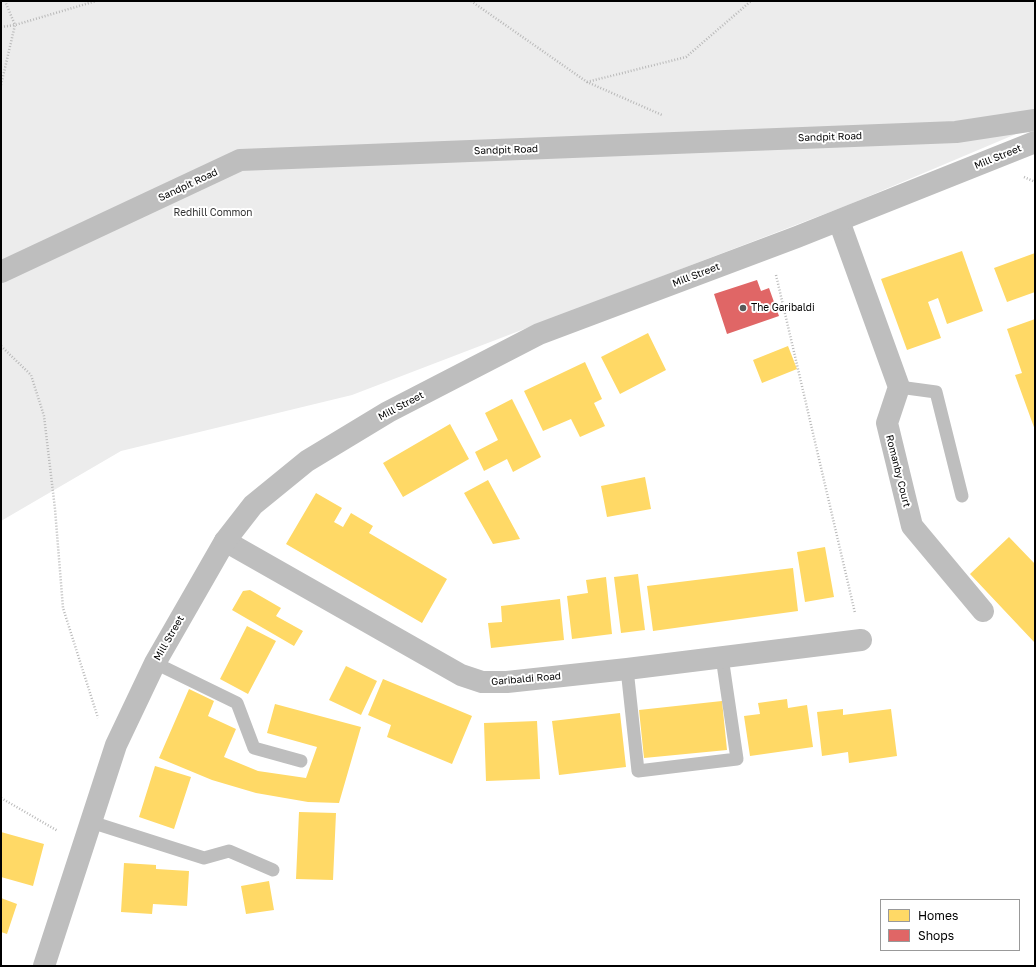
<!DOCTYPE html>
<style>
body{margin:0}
#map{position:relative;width:1036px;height:967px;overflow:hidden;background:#fff;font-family:"Golos Text",sans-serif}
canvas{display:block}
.frame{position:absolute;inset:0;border:2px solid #000;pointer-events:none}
.legend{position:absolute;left:880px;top:899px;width:140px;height:52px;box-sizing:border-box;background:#fff;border:1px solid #999;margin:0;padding:5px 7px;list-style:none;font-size:12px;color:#000}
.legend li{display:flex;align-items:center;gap:8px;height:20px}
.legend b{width:20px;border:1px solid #999}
</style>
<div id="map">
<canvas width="1036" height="967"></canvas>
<div class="frame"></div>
<ul class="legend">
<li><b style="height:11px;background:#ffd966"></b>Homes</li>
<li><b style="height:11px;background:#e06666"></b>Shops</li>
</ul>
</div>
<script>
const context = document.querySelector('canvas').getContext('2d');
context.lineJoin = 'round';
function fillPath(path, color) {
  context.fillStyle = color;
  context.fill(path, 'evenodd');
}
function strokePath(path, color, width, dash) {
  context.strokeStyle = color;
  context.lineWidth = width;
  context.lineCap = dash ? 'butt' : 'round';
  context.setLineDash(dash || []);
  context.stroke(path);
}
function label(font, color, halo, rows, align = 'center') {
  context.font = font + ' "Golos Text",sans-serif';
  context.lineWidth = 4;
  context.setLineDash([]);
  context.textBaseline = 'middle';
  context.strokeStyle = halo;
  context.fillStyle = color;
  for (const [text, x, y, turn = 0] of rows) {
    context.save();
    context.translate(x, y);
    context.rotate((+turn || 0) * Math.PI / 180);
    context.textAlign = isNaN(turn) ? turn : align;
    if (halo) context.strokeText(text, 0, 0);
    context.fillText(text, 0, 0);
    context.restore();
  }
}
fillPath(new Path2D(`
 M 1,1 L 1035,1 L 1035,126 L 848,205 L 352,395 L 121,451 L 1,521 Z`), '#ececec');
fillPath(new Path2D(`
 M 962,251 L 983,311 L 947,324 L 938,298 L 928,302 L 941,338 L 907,350 L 881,279 Z
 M 1035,253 L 1035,292 L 1007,302 L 994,268 Z
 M 1035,319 L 1035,430 L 1015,375 L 1022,373 L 1007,329 Z
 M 648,333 L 666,370 L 620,394 L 601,357 Z
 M 788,346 L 797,369 L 762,383 L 753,360 Z
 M 585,362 L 602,399 L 594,403 L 605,426 L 580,437 L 571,419 L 543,431 L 524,391 Z
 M 512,399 L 541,457 L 513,472 L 507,459 L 484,471 L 475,452 L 498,440 L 485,413 Z
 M 450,424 L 469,459 L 403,497 L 383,463 Z
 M 645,477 L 651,509 L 607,517 L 601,486 Z
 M 488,480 L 520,539 L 493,544 L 464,493 Z
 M 316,493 L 342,508 L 334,522 L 343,527 L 351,513 L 373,526 L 369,533 L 447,579 L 422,623 L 286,544 Z
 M 1009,537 L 1035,564 L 1035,643 L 970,574 Z
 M 825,547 L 834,597 L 805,602 L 797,552 Z
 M 793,568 L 798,611 L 653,631 L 647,586 Z
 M 638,574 L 645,630 L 621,633 L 614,577 Z
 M 606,577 L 612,634 L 572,639 L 567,596 L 588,593 L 586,580 Z
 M 250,590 L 281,608 L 276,616 L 303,631 L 294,646 L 232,610 L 243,591 Z
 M 560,599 L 564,640 L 491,648 L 488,623 L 502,622 L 501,606 Z
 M 247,626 L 276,641 L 248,694 L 220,679 Z
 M 346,666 L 377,681 L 361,715 L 329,700 Z
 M 383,679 L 472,716 L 452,764 L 387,737 L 391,725 L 368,715 Z
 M 189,689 L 214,701 L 208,716 L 236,729 L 224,757 L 258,771 L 306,778 L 317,747 L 267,733 L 275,704 L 361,727 L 339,803 L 308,802 L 256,793 L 212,780 L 159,758 Z
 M 787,699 L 788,708 L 807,705 L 813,747 L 750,756 L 744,716 L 760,714 L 758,703 Z
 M 722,701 L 727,750 L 644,758 L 639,710 Z
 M 843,709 L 843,715 L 891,709 L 897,756 L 849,763 L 848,752 L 822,756 L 817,712 Z
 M 620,713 L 626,767 L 559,775 L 552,721 Z
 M 537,721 L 540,779 L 486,781 L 484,723 Z
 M 155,766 L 191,777 L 174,829 L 139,817 Z
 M 299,812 L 336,813 L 333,880 L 296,879 Z
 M 1,832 L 44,844 L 33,886 L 1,877 Z
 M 124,863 L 156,865 L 156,869 L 189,871 L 187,906 L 153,904 L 152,914 L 121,912 Z
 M 269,881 L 274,910 L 246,914 L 241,886 Z
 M 1,898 L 17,904 L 7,934 L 1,932 Z`), '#ffd966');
fillPath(new Path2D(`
 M 757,280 L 761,291 L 769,288 L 779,316 L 727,334 L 714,294 Z`), '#e06666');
strokePath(new Path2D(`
 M 471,1 L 587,82 L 662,115
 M 1,27 L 15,25 L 96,1
 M 587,82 L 686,57 L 751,1
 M 1,85 L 15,25 L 5,1
 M 1024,177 L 1035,182
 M 776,275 L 855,613
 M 1,346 L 31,375 L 44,416 L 55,509 L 63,608 L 98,718
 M 1,798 L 58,831`), '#b9b9b9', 2.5, [1, 2]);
strokePath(new Path2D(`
 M 899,387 L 936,392 L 962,496
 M 155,663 L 237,703 L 254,748 L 301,761
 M 627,669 L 638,771 L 737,759 L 722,657
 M 91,822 L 204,858 L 229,851 L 273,870`), '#bebebe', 13);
strokePath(new Path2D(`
 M 839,221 L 899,387 L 887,423 L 912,526 L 983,611
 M 1,272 L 240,160 L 956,132 L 1035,120
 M 225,541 L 461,675 L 482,682 L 507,682 L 627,669 L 861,640`), '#bebebe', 22);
strokePath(new Path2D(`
 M 44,966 L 116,745 L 155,663 L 225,541 L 253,505 L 307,461 L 388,412 L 539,334 L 797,237 L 1035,142`), '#bebebe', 22);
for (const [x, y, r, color] of [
 [743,308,4,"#595959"]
]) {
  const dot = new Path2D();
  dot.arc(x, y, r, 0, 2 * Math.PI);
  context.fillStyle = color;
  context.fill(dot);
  strokePath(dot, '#fff', 1.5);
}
label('10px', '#000', '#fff', [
 ["Sandpit Road",830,137,-2],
 ["Sandpit Road",506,150,-2],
 ["Mill Street",998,157,-22],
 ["Sandpit Road",188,185,-25],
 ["Mill Street",696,275,-21],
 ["Mill Street",401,406,-28],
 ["Romanby Court",898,471,76],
 ["Mill Street",169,638,-60],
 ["Garibaldi Road",526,679,-5]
]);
label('10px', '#333', '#fff', [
 ["Redhill Common",213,213]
]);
label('10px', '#000', '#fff', [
 ["The Garibaldi",751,308]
], 'left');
</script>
